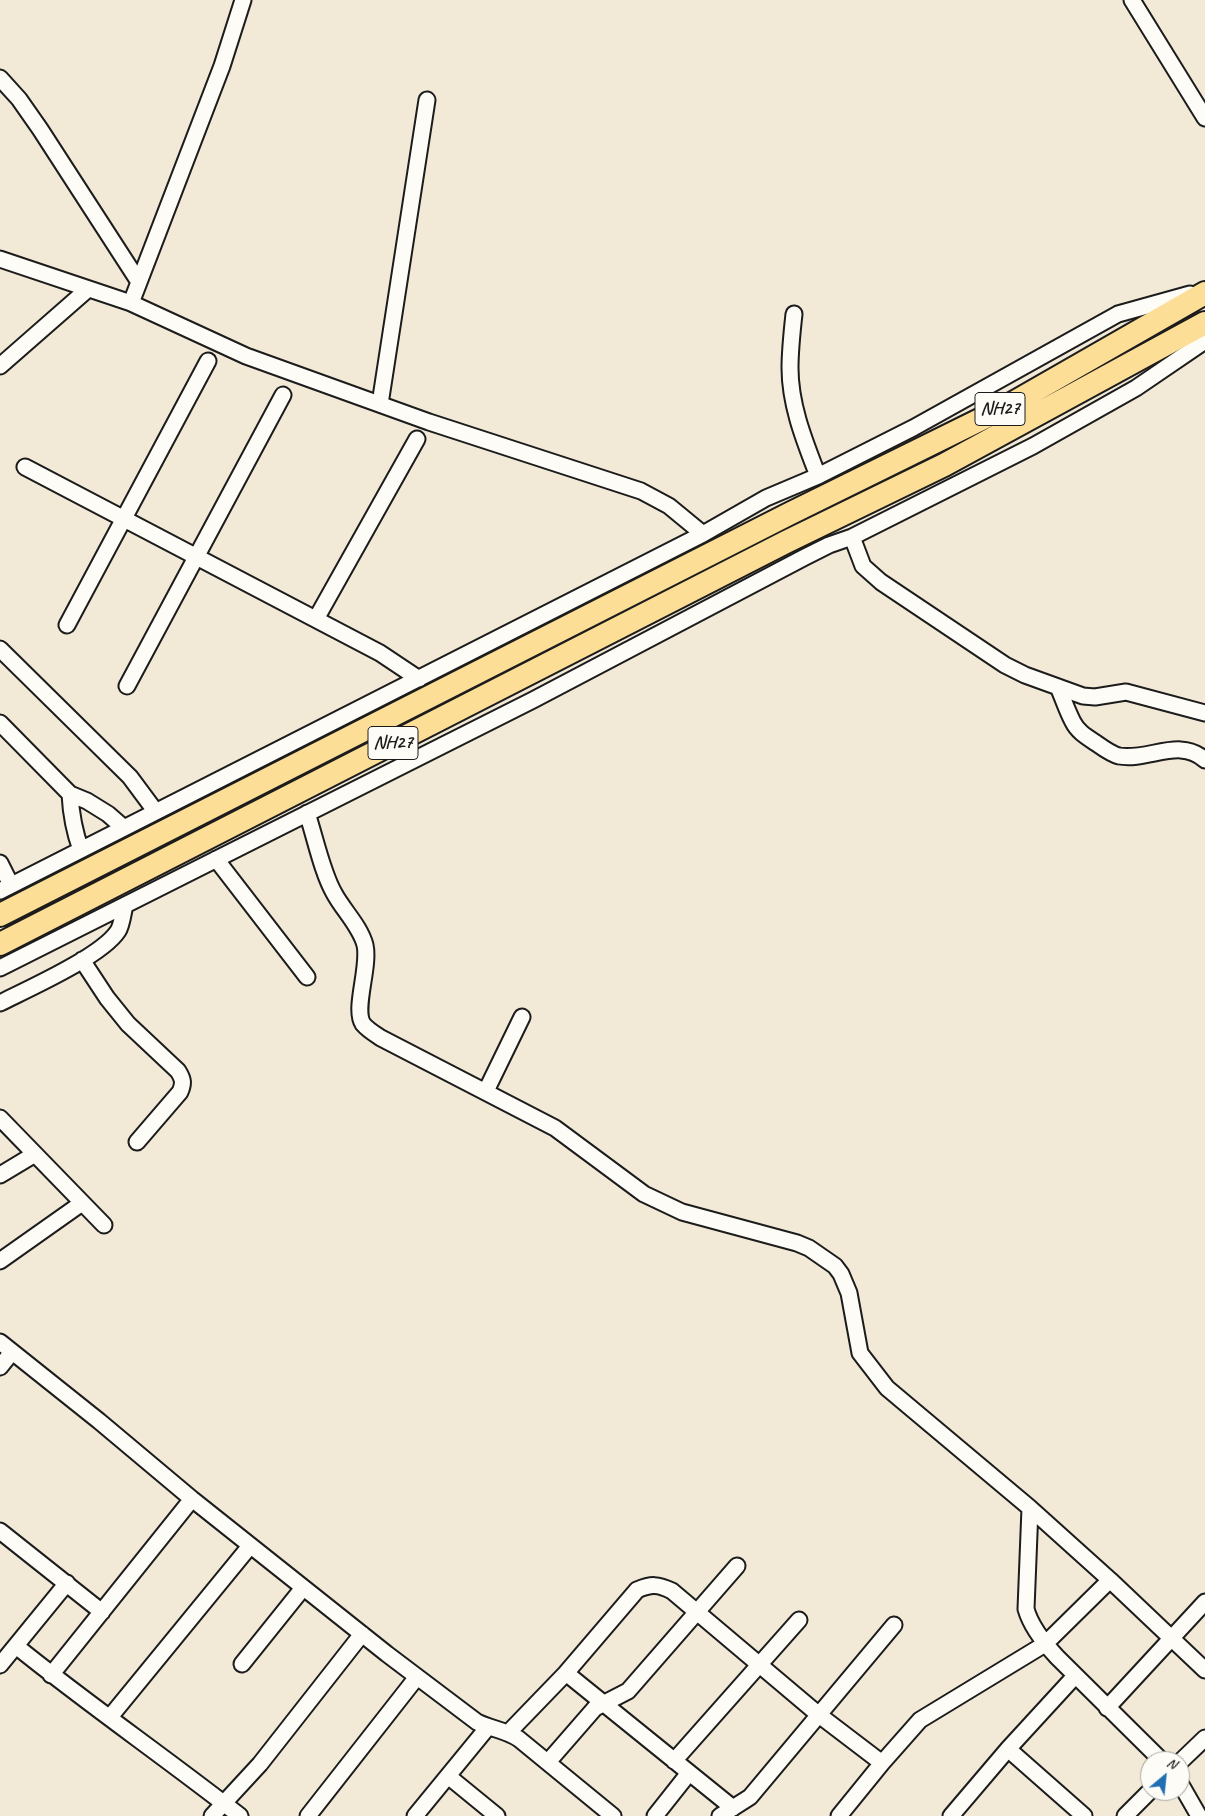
<!DOCTYPE html>
<style>
body{margin:0}
#map{position:relative;width:1205px;height:1816px;overflow:hidden;background:#f2e9d7;font-family:Caveat,sans-serif}
canvas{display:block}
.north{position:absolute;left:1140px;top:1751px;width:50px;height:50px;box-sizing:border-box;background:#fdfcf7;border:1px solid #a3a29f;border-radius:50%;rotate:28deg;font-size:14px;font-weight:700;line-height:20px;text-align:center;color:#1c1c1c}
.north::after{content:'';display:block;margin:auto;width:18px;height:22px;background:#1f6fb2;clip-path:polygon(50% 0,100% 100%,50% 72%,0 100%)}
</style>
<div id="map">
<canvas width="1205" height="1816"></canvas>
<div class="north">N</div>
</div>
<script>
const context = document.querySelector('canvas').getContext('2d');
context.lineJoin = 'round';
function strokePath(path, color, width, dash) {
  context.strokeStyle = color;
  context.lineWidth = width;
  context.lineCap = dash ? 'butt' : 'round';
  context.setLineDash(dash || []);
  context.stroke(path);
}
function label(font, color, halo, rows, align = 'center') {
  context.font = font + ' Caveat,sans-serif';
  context.lineWidth = 4.5;
  context.setLineDash([]);
  context.textBaseline = 'middle';
  context.strokeStyle = halo;
  context.fillStyle = color;
  for (const [text, x, y, turn = 0] of rows) {
    context.save();
    context.translate(x, y);
    context.rotate((+turn || 0) * Math.PI / 180);
    context.textAlign = isNaN(turn) ? turn : align;
    if (halo) context.strokeText(text, 0, 0);
    context.fillText(text, 0, 0);
    context.restore();
  }
}
const minor = new Path2D(`
 M 1132,0 L 1205,118
 M 0,78 L 19,99 L 40,129 L 139,282
 M 0,259 L 131,303 L 246,356 L 429,422 L 641,491 L 669,506 L 703,534
 M 131,303 L 222,66 L 243,0
 M 794,314 C 792,332 790,350 790,368 C 790,406 805,442 818,476
 M 0,366 L 88,289
 M 380,404 L 427,100
 M 25,467 L 380,653 L 419,679
 M 852,537 L 863,566 L 881,582 L 1005,665 L 1025,675 L 1083,696 L 1095,697 L 1126,692 L 1205,713
 M 316,619 L 417,439
 M 67,625 L 208,361
 M 0,649 L 130,777 L 156,812
 M 127,686 L 283,395
 M 1058,687 C 1063,698 1067,711 1073,722 C 1078,732 1087,737 1096,743 C 1103,748 1111,754 1119,756 C 1149,761 1180,737 1205,760
 M 0,723 L 70,794 L 87,801 L 108,814 L 124,828
 M 70,794 C 71,814 74,831 81,850
 M 307,813 C 315,837 322,872 334,893 C 343,910 360,926 365,945 C 370,967 353,1009 363,1024 C 368,1030 375,1034 381,1038 L 555,1128 L 644,1194 L 682,1212 L 797,1243 L 809,1248 L 835,1266 L 841,1274 L 849,1293 L 860,1353 L 887,1388 L 1030,1508 L 1110,1580 L 1205,1670
 M 216,859 L 307,977
 M 0,863 L 11,885
 M 0,891 L 703,534 L 766,498 L 818,476 L 913,428 L 1118,314 L 1190,294
 M 82,960 L 107,998 L 128,1024 L 178,1071 C 183,1079 184,1083 180,1092 L 137,1142
 M 0,968 L 533,700 L 805,557 L 829,545 L 852,537 L 1033,446 L 1136,388 L 1205,341
 M 0,1003 C 28,989 102,956 118,931 C 122,925 123,913 125,905
 M 486,1091 L 522,1017
 M 0,1118 L 104,1225
 M 0,1175 L 35,1154
 M 0,1261 L 82,1203
 M 0,1342 L 99,1421 L 192,1499 L 387,1654 L 477,1722 C 491,1729 506,1730 519,1739 L 613,1816
 M 0,1367 L 12,1352
 M 1030,1508 L 1026,1609 C 1031,1627 1044,1643 1057,1657 L 1162,1761
 M 0,1531 L 102,1612
 M 16,1646 C 89,1705 166,1758 240,1816
 M 242,1664 L 303,1588
 M 0,1665 L 67,1583
 M 566,1673 L 733,1808
 M 51,1675 L 192,1499
 M 1107,1708 L 1205,1602
 M 110,1717 L 250,1546
 M 509,1732 L 566,1673 L 637,1590 C 651,1584 658,1584 672,1591 L 819,1715 L 882,1763
 M 1008,1749 L 1084,1816
 M 674,1761 L 799,1620
 M 548,1762 L 595,1708 L 628,1691 L 737,1566
 M 1180,1762 L 1205,1738
 M 448,1776 L 497,1816
 M 1180,1783 L 1199,1816
 M 212,1816 L 260,1764 L 362,1634
 M 308,1816 L 417,1677
 M 415,1816 L 488,1727
 M 655,1816 L 689,1773
 M 720,1816 L 750,1797 L 894,1625
 M 839,1816 L 882,1763 L 920,1720 L 1045,1644 L 1110,1580
 M 951,1816 L 1008,1749 L 1075,1676
 M 1125,1816 L 1150,1791`);
const highway = new Path2D(`
 M 0,915 L 789,514 L 1006,407 L 1205,293
 M 0,944 L 786,542 L 944,465 L 1205,323`);
strokePath(minor, '#1c1c1c', 19);
strokePath(highway, '#1c1c1c', 26);
strokePath(minor, '#fdfcf7', 15);
strokePath(highway, '#fdde96', 22);
for (const [x, y, w] of [
 [1000,409,50],
 [393,743,50]
]) {
  const box = new Path2D();
  box.roundRect(x - w / 2, y - 16.5, w, 33, 4);
  context.fillStyle = '#fdfcf7';
  context.fill(box);
  strokePath(box, '#1c1c1c', 1);
}
label('bold 19px', '#1c1c1c', null, [
 ["NH27",1000,409],
 ["NH27",393,743]
]);
</script>
